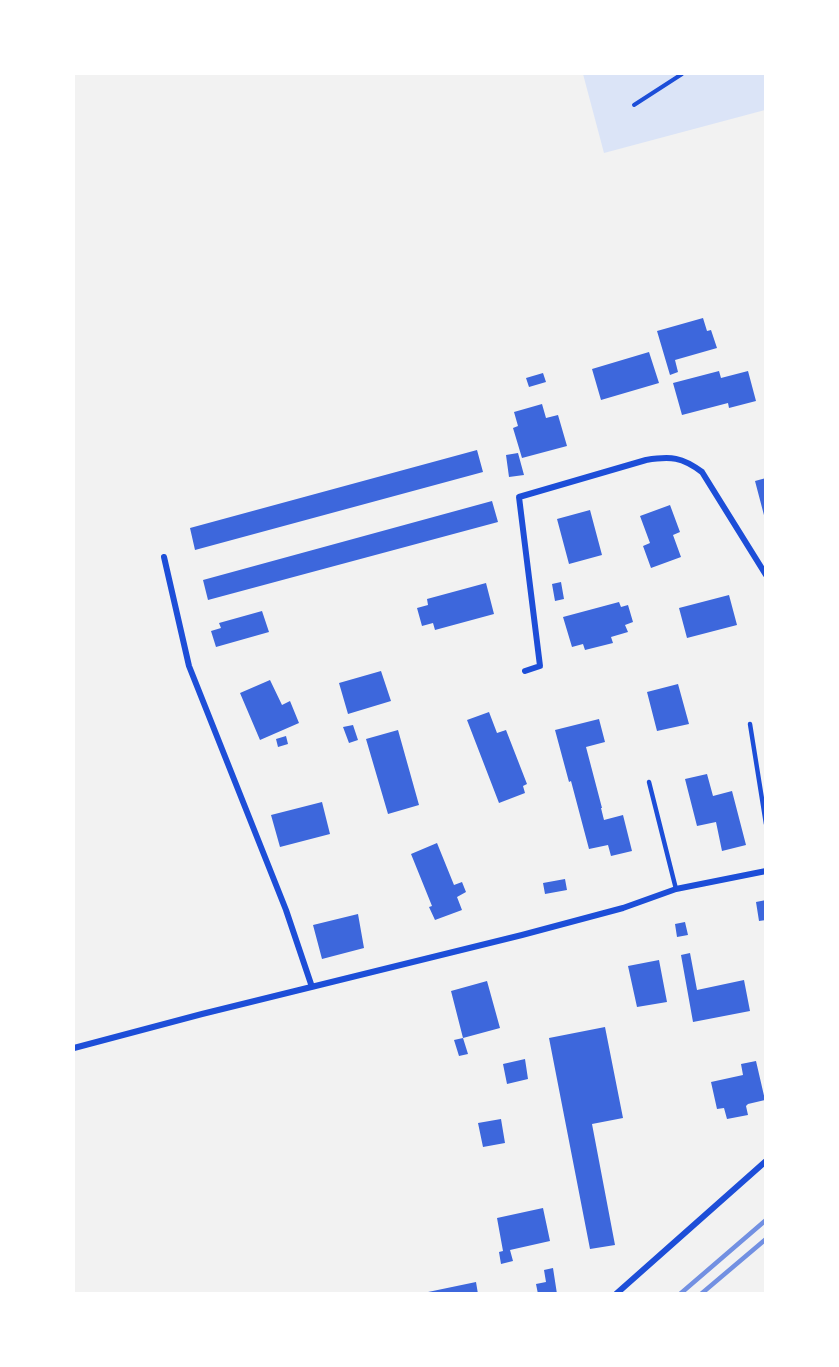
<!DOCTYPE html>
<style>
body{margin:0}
#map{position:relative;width:839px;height:1367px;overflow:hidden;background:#f2f2f2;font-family:"Source Sans 3",sans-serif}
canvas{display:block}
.frame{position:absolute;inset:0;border:75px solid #fff;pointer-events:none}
</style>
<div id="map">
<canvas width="839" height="1367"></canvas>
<div class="frame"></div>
</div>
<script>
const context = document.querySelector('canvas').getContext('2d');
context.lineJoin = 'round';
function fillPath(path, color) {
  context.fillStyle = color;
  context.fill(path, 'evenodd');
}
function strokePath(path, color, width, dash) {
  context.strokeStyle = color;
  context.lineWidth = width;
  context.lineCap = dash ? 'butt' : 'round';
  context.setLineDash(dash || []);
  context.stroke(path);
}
fillPath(new Path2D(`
 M 583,74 L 765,74 L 765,110 L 604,153 Z`), '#dbe4f7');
fillPath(new Path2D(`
 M 703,318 L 707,331 L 711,330 L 717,348 L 675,360 L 678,372 L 670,375 L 657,331 Z
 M 649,352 L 659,383 L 601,400 L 592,369 Z
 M 719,371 L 721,378 L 748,371 L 756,401 L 729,408 L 728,403 L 682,415 L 673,383 Z
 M 543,373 L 546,382 L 529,387 L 526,378 Z
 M 542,404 L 546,418 L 558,415 L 567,446 L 522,458 L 513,428 L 518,426 L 514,412 Z
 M 477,450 L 483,472 L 195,550 L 190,528 Z
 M 518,453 L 524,475 L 509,477 L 506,455 Z
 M 766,478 L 766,519 L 765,519 L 755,481 Z
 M 492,501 L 498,522 L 208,600 L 203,580 Z
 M 670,505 L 680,532 L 673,535 L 681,557 L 651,568 L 643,546 L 650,543 L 640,516 Z
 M 590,510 L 602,555 L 569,564 L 557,519 Z
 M 561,582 L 564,599 L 555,601 L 552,584 Z
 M 486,583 L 494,614 L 435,630 L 433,623 L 422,626 L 417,608 L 428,605 L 427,599 Z
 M 729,595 L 737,625 L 687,638 L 679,608 Z
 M 619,602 L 621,607 L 628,605 L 633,622 L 625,625 L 628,632 L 611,637 L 613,643 L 585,650 L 583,644 L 572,647 L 563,617 Z
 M 262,611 L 269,632 L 216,647 L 211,631 L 221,628 L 219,623 Z
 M 381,671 L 391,701 L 348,714 L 339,683 Z
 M 270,680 L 282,705 L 290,701 L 299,723 L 260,740 L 240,693 Z
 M 678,684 L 689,724 L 657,731 L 647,692 Z
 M 489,712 L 497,733 L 506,730 L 527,784 L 523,786 L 525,793 L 499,803 L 467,720 Z
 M 599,719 L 605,742 L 586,747 L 602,808 L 601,808 L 604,820 L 623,815 L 632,851 L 611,856 L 608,845 L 589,849 L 571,781 L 569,782 L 555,730 Z
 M 353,725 L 358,740 L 349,743 L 343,727 Z
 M 398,730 L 419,805 L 388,814 L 366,739 Z
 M 286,736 L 288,744 L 278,747 L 276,739 Z
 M 707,774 L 713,796 L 732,791 L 746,845 L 722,851 L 716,822 L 697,826 L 685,779 Z
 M 322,802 L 330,834 L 280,847 L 271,815 Z
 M 437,843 L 454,885 L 462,882 L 466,892 L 457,897 L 462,910 L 435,920 L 429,907 L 432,906 L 411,854 Z
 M 565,879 L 567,890 L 545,894 L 543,883 Z
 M 766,900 L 766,920 L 759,921 L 756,902 Z
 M 358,914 L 364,948 L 322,959 L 313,925 Z
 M 685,922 L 688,935 L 677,937 L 675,924 Z
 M 690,953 L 697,990 L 744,980 L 750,1011 L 693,1022 L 681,955 Z
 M 659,960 L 667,1002 L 637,1007 L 628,966 Z
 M 487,981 L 500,1028 L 463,1038 L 451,991 Z
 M 605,1027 L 623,1118 L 592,1124 L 615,1245 L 590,1249 L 549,1038 Z
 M 463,1038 L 468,1054 L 459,1056 L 454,1040 Z
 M 525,1059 L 528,1079 L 507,1084 L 503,1064 Z
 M 756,1061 L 765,1100 L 748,1104 L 746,1106 L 748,1115 L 727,1119 L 724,1108 L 717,1109 L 711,1082 L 743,1075 L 741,1064 Z
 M 501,1119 L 505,1143 L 483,1147 L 478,1123 Z
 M 543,1208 L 550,1241 L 510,1250 L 513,1261 L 501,1264 L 499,1252 L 503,1251 L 497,1218 Z
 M 553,1268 L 557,1294 L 538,1294 L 536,1284 L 546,1282 L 544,1270 Z
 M 476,1282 L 478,1294 L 428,1294 L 428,1292 Z`), '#3d67dc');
strokePath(new Path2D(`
 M 634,105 L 682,74`), '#1d4ed8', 4);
strokePath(new Path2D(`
 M 750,724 L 766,824
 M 649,782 L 676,889`), '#1d4ed8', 4.5);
strokePath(new Path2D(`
 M 164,557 L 189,666 L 286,910 L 312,987
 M 525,671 L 540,666 L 519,497 L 646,460 C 671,456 682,457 702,472 L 766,575
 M 74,1048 L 202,1014 L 522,935 L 623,908 L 676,889 L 766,871
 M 616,1294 L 766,1161`), '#1d4ed8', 6);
strokePath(new Path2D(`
 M 680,1294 L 766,1220
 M 701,1294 L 766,1239`), '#7290e2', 4.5);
</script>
